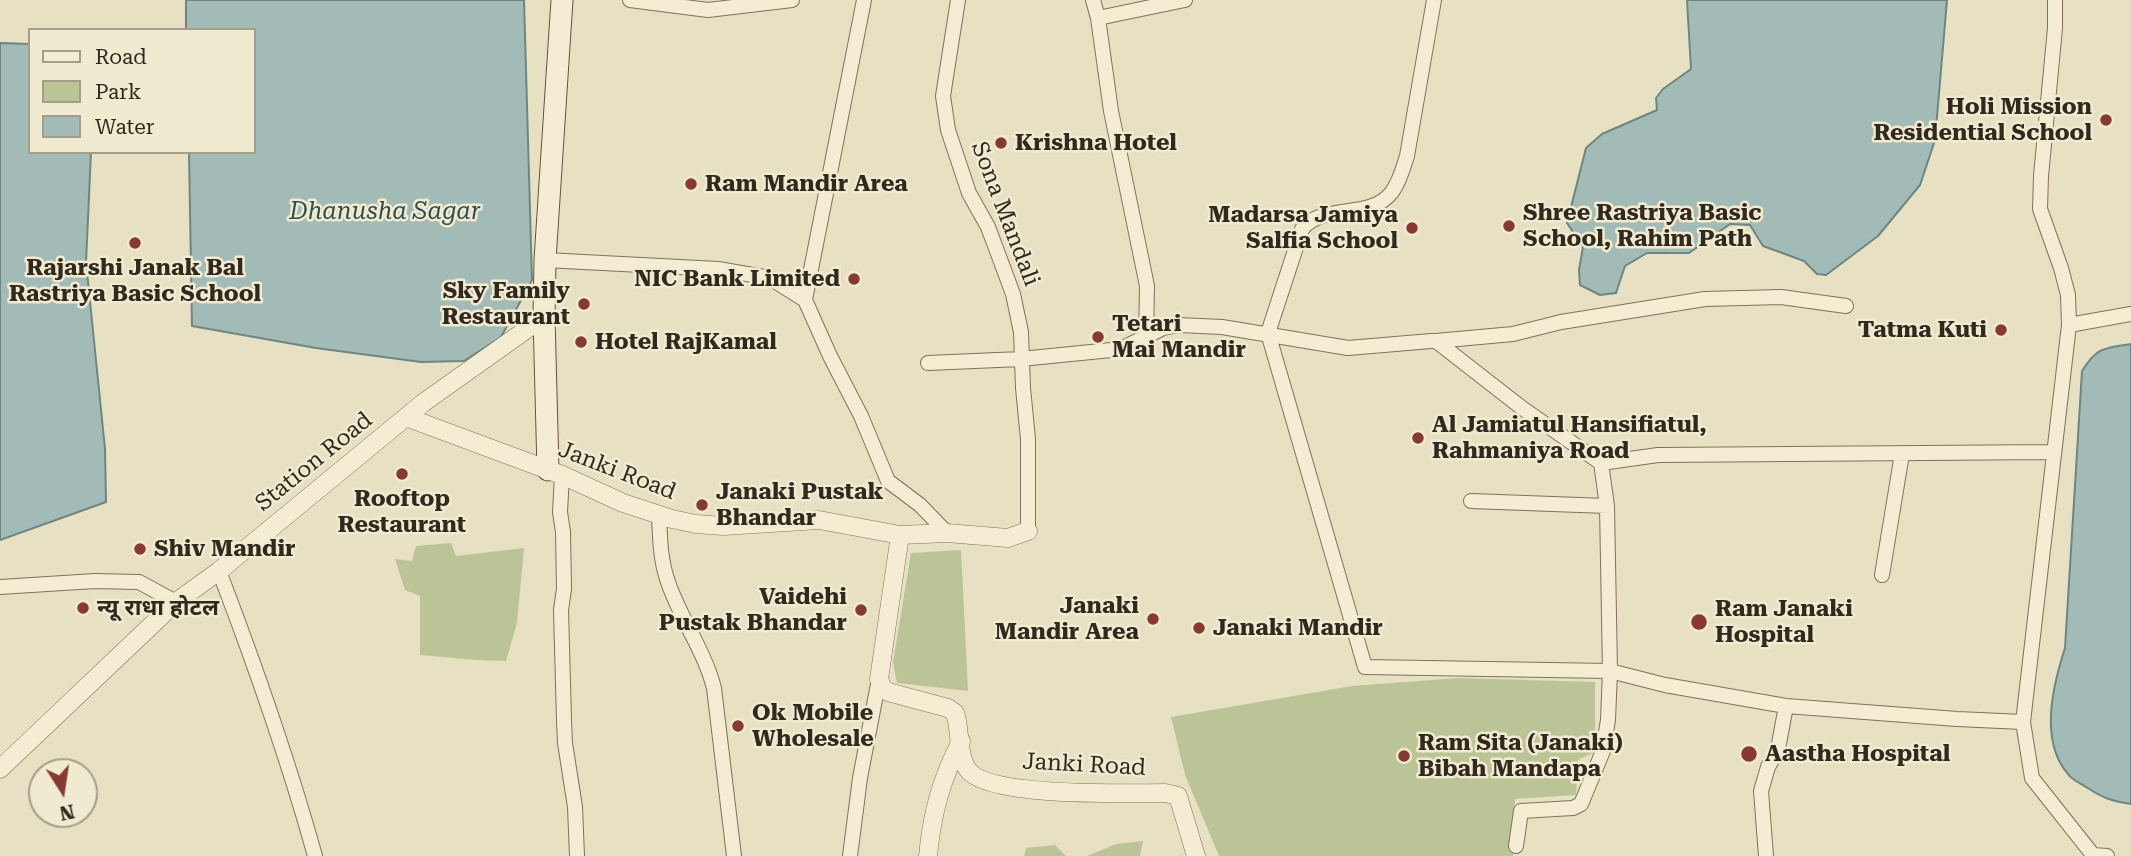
<!DOCTYPE html>
<meta charset="utf-8">
<style>
body{margin:0}
#map{position:relative;width:2131px;height:856px;overflow:hidden;background:#e8e0c2;font-family:"Roboto Serif",serif}
canvas{display:block}
.legend{position:absolute;left:28px;top:28px;width:228px;height:126px;box-sizing:border-box;background:#f0ead0;border:2px solid #a49d89;margin:0;padding:9px 12px;list-style:none;font-size:21px;color:#31291e}
.legend li{display:flex;align-items:center;gap:14px;height:35px}
.legend b{width:35px;border:2px solid #a49d89}
.north{position:absolute;left:28px;top:758px;width:70px;height:70px;box-sizing:border-box;background:#f0ead0;border:2px solid #a49d89;border-radius:50%;rotate:168deg;font-size:19px;font-weight:700;line-height:28px;text-align:center;color:#31291e}
.north::after{content:'';display:block;margin:auto;width:24px;height:32px;background:#873932;clip-path:polygon(50% 0,100% 100%,50% 72%,0 100%)}
</style>
<div id="map">
<canvas width="2131" height="856"></canvas>
<ul class="legend">
<li><b style="height:9px;background:#f4edd3"></b>Road</li>
<li><b style="height:19px;background:#bbc497"></b>Park</li>
<li><b style="height:19px;background:#a3bbb6"></b>Water</li>
</ul>
<div class="north">N</div>
</div>
<script>
const context = document.querySelector('canvas').getContext('2d');
context.lineJoin = 'round';
function fillPath(path, color) {
  context.fillStyle = color;
  context.fill(path, 'evenodd');
}
function strokePath(path, color, width, dash) {
  context.strokeStyle = color;
  context.lineWidth = width;
  context.lineCap = dash ? 'butt' : 'round';
  context.setLineDash(dash || []);
  context.stroke(path);
}
function label(font, color, halo, rows, align = 'center') {
  context.font = font + ' "Roboto Serif","Noto Sans Devanagari",serif';
  context.lineWidth = 5;
  context.setLineDash([]);
  context.textBaseline = 'middle';
  context.strokeStyle = halo;
  context.fillStyle = color;
  for (const [text, x, y, turn = 0] of rows) {
    context.save();
    context.translate(x, y);
    context.rotate((+turn || 0) * Math.PI / 180);
    context.textAlign = isNaN(turn) ? turn : align;
    if (halo) context.strokeText(text, 0, 0);
    context.fillText(text, 0, 0);
    context.restore();
  }
}
fillPath(new Path2D(`
 M 451,543 L 456,556 L 524,548 L 517,623 L 506,661 L 476,660 L 420,655 L 420,596 L 405,590 L 395,559 L 412,561 L 416,546 Z
 M 961,550 L 968,691 L 897,683 L 893,662 L 911,553 Z
 M 1458,678 L 1595,682 L 1595,752 L 1578,760 L 1576,795 L 1515,799 L 1513,856 L 1219,856 L 1185,775 L 1171,717 L 1352,686 Z
 M 1143,841 L 1140,856 L 1087,856 L 1116,844 Z
 M 1055,845 L 1066,856 L 1024,856 L 1026,848 Z`), '#bbc497');
const water = new Path2D(`
 M 186,0 L 524,0 L 532,280 L 501,337 L 464,361 L 421,362 L 316,348 L 192,326 L 189,152 L 254,152 L 254,30 L 186,30 Z
 M 1687,0 L 1947,0 L 1935,140 L 1920,185 L 1878,236 L 1826,275 L 1817,274 L 1804,261 L 1763,246 L 1750,225 L 1730,224 L 1689,253 L 1647,253 L 1625,266 L 1616,293 L 1600,295 L 1580,285 L 1579,270 L 1583,247 L 1567,223 L 1586,148 L 1602,134 L 1657,110 L 1656,98 L 1663,89 L 1691,69 Z
 M 0,43 L 30,44 L 30,152 L 91,152 L 86,262 L 105,449 L 106,502 L 0,540 Z
 M 2131,344 L 2131,804 C 2111,801 2103,798 2086,787 C 2080,783 2072,780 2068,774 C 2039,741 2053,685 2065,648 L 2082,371 C 2097,347 2104,348 2131,344 Z`);
fillPath(water, '#a3bbb6');
strokePath(water, '#6c8783', 2);
const minor = new Path2D(`
 M 630,0 L 708,10 L 792,0
 M 958,0 L 943,96 L 948,130 L 969,193 L 988,227 L 1013,294 L 1021,332 L 1023,388 L 1028,439 L 1028,531
 M 1093,0 L 1098,18 L 1111,111 L 1147,286 L 1146,338
 M 1434,0 L 1407,156 C 1403,168 1400,181 1392,192 C 1370,221 1323,202 1302,229 L 1268,333 L 1365,667 L 1610,671 L 1665,685 L 1786,706 L 1957,719 L 2023,722
 M 2055,0 L 2055,28 L 2041,176 L 2040,209 L 2061,268 L 2068,295 L 2069,325 L 2023,722 L 2032,778 L 2093,855 L 2107,856
 M 1098,18 L 1185,0
 M 545,260 L 718,269 L 770,278 L 805,300 L 830,356 L 861,416 L 888,481 L 920,505 L 947,533
 M 805,300 L 864,0
 M 2069,325 L 2131,314
 M 1436,341 L 1513,334 L 1561,322 L 1705,299 L 1781,297 L 1846,306
 M 928,363 L 1021,359 L 1121,349 L 1163,328 L 1179,325 L 1222,327 L 1348,348 L 1431,341 L 1436,341 L 1522,408 L 1601,463 L 1658,455 L 2053,452
 M 562,475 L 560,512 L 563,532 L 564,589 L 561,610 L 564,720 L 565,743 L 575,807 L 577,856
 M 1471,501 L 1607,506
 M 659,515 C 660,536 660,558 667,579 C 679,617 704,649 714,688 L 734,856
 M 219,571 C 255,665 288,759 315,856
 M 1882,575 L 1902,454
 M 0,587 L 95,581 L 139,582 L 176,602
 M 1516,846 L 1521,811 L 1573,808 L 1581,804 L 1603,751 L 1608,720 L 1610,671 L 1607,506 L 1601,463
 M 850,856 L 860,778 L 879,679
 M 1766,856 L 1761,791 L 1768,767 L 1778,749 L 1786,706`);
const tertiary = new Path2D(`
 M 406,417 L 562,475 L 623,503 L 672,519 L 696,524 L 723,526 L 819,520 L 900,535 L 947,533 L 1008,538 L 1028,531
 M 900,535 L 879,679 L 882,687 L 888,692 L 948,708 L 955,713 C 961,730 957,755 968,770 C 989,798 1129,793 1165,793 L 1178,796 L 1196,856
 M 0,769 L 176,602 L 219,571 L 423,403 L 544,317
 M 928,856 C 932,813 941,780 961,741`);
const secondary = new Path2D(`
 M 548,470 L 544,317 L 545,260 L 562,0`);
strokePath(minor, '#7f725b', 16);
strokePath(tertiary, '#7f725b', 19);
strokePath(secondary, '#61533e', 23);
strokePath(minor, '#f4edd3', 14);
strokePath(tertiary, '#f4edd3', 18);
strokePath(secondary, '#f4edd3', 21);
for (const [x, y, r, color] of [
 [2106,120,7,"#873932"],
 [1001,143,7,"#873932"],
 [691,184,7,"#873932"],
 [1509,226,7,"#873932"],
 [1412,228,7,"#873932"],
 [135,243,7,"#873932"],
 [854,279,7,"#873932"],
 [584,304,7,"#873932"],
 [2001,330,7,"#873932"],
 [1098,337,7,"#873932"],
 [581,342,7,"#873932"],
 [1418,438,7,"#873932"],
 [402,474,7,"#873932"],
 [702,505,7,"#873932"],
 [140,549,7,"#873932"],
 [83,608,7,"#873932"],
 [861,610,7,"#873932"],
 [1153,619,7,"#873932"],
 [1699,622,9,"#873932"],
 [1199,628,7,"#873932"],
 [738,726,7,"#873932"],
 [1749,754,9,"#873932"],
 [1404,756,7,"#873932"]
]) {
  const dot = new Path2D();
  dot.arc(x, y, r, 0, 2 * Math.PI);
  context.fillStyle = color;
  context.fill(dot);
  strokePath(dot, '#f0ead0', 2.5);
}
label('bold 23px', '#31291e', '#f0ead0', [
 ["Holi Mission",2092,107,"right"],
 ["Residential School",2092,133,"right"],
 ["Krishna Hotel",1015,143],
 ["Ram Mandir Area",705,184],
 ["Shree Rastriya Basic",1523,213],
 ["School, Rahim Path",1523,239],
 ["Madarsa Jamiya",1398,215,"right"],
 ["Salfia School",1398,241,"right"],
 ["Rajarshi Janak Bal",135,268,"center"],
 ["Rastriya Basic School",135,294,"center"],
 ["NIC Bank Limited",840,279,"right"],
 ["Sky Family",570,291,"right"],
 ["Restaurant",570,317,"right"],
 ["Tetari",1112,324],
 ["Mai Mandir",1112,350],
 ["Tatma Kuti",1987,330,"right"],
 ["Hotel RajKamal",595,342],
 ["Al Jamiatul Hansifiatul,",1432,425],
 ["Rahmaniya Road",1432,451],
 ["Janaki Pustak",716,492],
 ["Bhandar",716,518],
 ["Rooftop",402,499,"center"],
 ["Restaurant",402,525,"center"],
 ["Shiv Mandir",154,549],
 ["Vaidehi",847,597,"right"],
 ["Pustak Bhandar",847,623,"right"],
 ["Janaki",1139,606,"right"],
 ["Mandir Area",1139,632,"right"],
 ["न्यू राधा होटल",97,608],
 ["Ram Janaki",1715,609],
 ["Hospital",1715,635],
 ["Janaki Mandir",1213,628],
 ["Ok Mobile",752,713],
 ["Wholesale",752,739],
 ["Ram Sita (Janaki)",1418,743],
 ["Bibah Mandapa",1418,769],
 ["Aastha Hospital",1765,754]
], 'left');
label('23px', '#31291e', '#f0ead0', [
 ["Sona Mandali",1005,214,69],
 ["Station Road",314,462,-39],
 ["Janki Road",617,471,21],
 ["Janki Road",1084,765,3]
]);
label('italic 24px', '#2e4e4f', '#f0ead0', [
 ["Dhanusha Sagar",385,212]
]);
</script>
